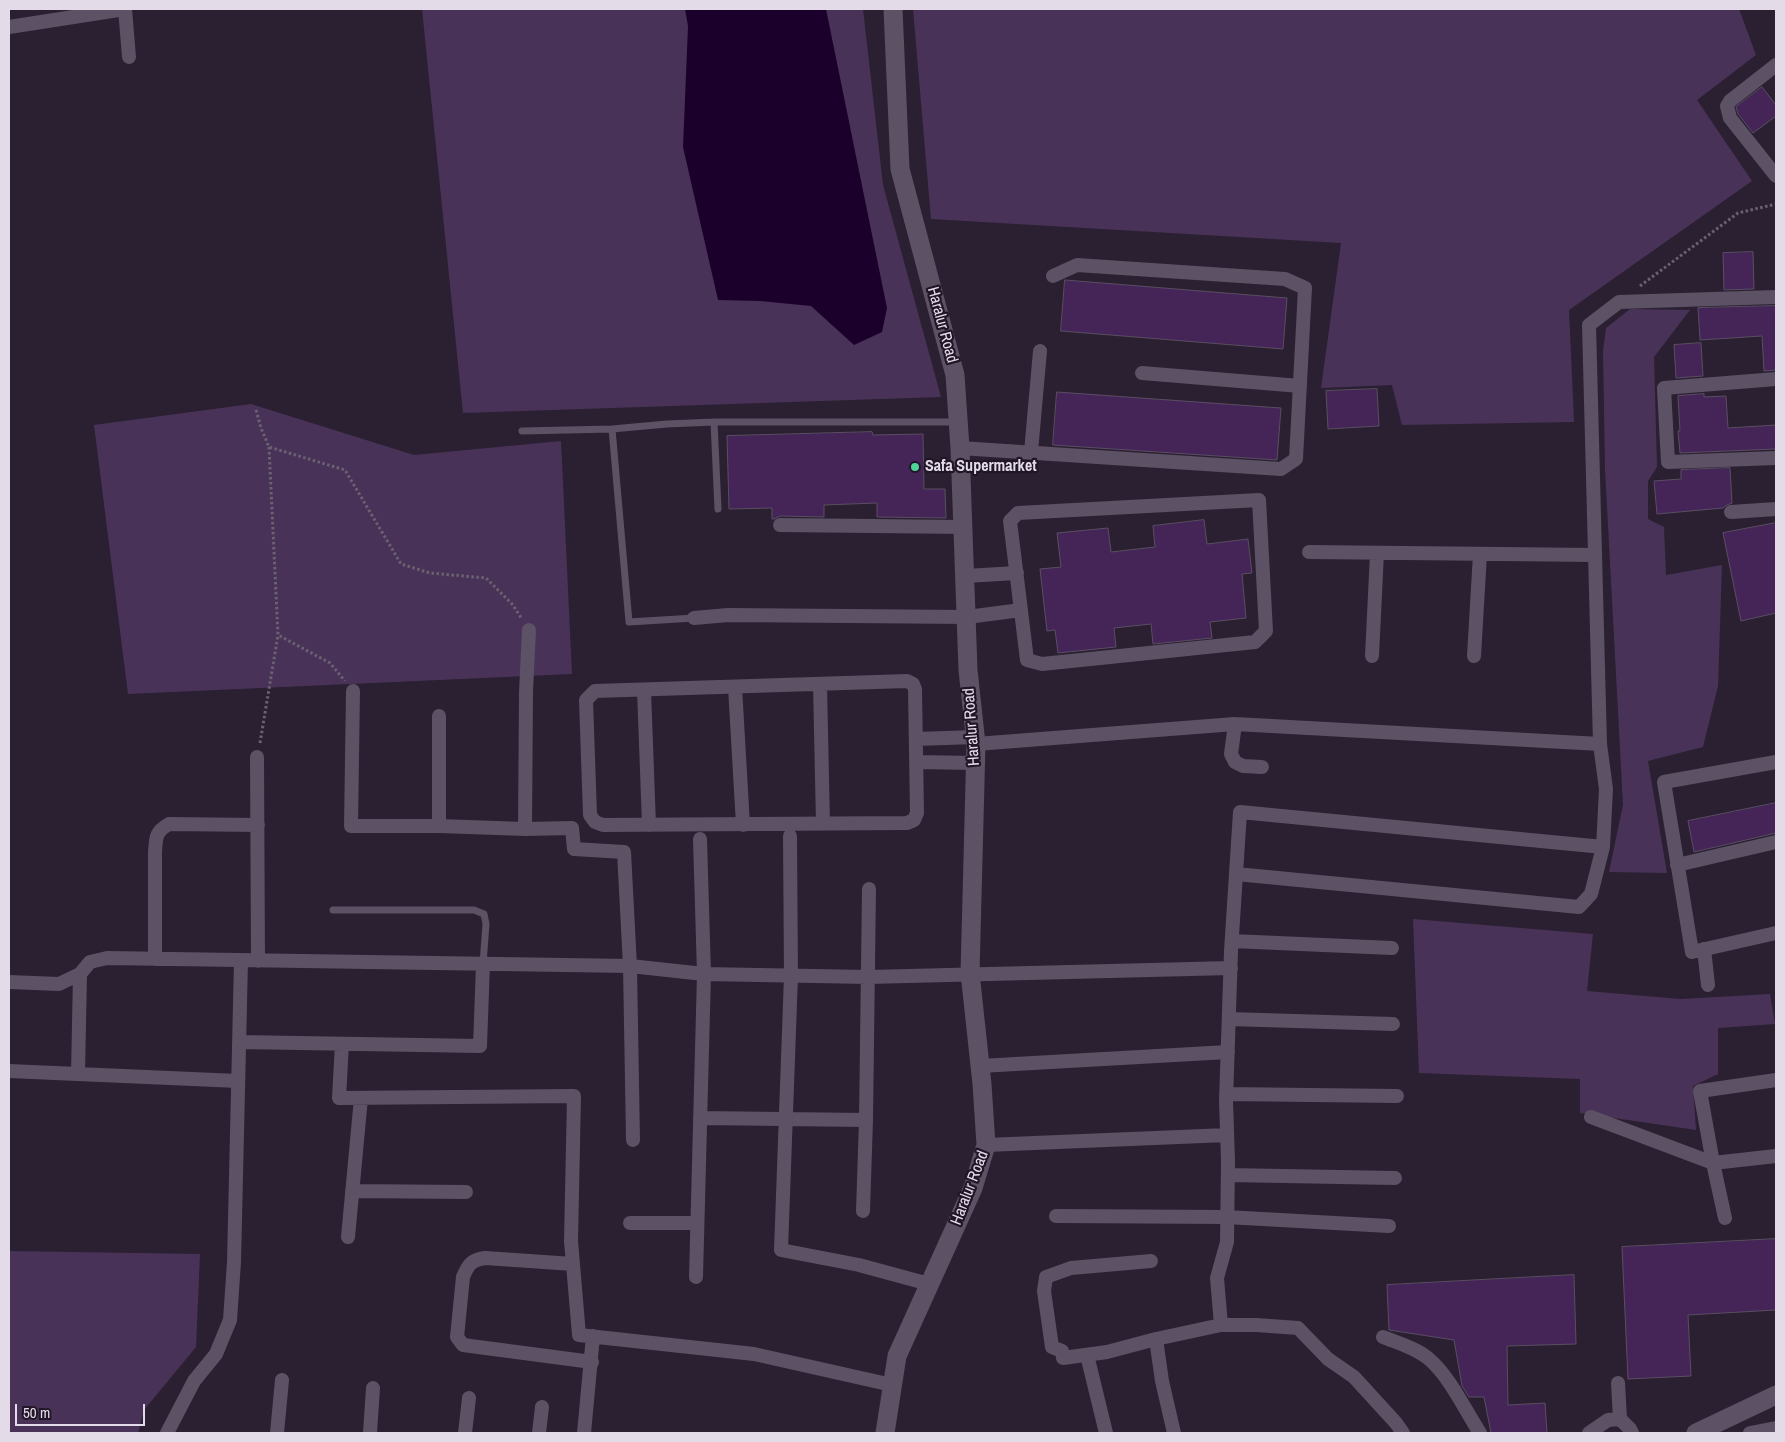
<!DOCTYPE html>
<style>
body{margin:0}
#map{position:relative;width:1785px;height:1442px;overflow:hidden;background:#2a2031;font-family:"Archivo Narrow",sans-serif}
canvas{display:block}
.frame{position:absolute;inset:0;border:10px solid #e3dce8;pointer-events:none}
.scale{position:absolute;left:15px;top:1404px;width:130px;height:22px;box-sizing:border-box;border:2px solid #e3dce8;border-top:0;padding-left:6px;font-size:15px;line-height:18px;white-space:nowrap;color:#e3dce8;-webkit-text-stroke:4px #211627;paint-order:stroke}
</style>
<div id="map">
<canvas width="1785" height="1442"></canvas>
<div class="frame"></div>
<div class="scale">50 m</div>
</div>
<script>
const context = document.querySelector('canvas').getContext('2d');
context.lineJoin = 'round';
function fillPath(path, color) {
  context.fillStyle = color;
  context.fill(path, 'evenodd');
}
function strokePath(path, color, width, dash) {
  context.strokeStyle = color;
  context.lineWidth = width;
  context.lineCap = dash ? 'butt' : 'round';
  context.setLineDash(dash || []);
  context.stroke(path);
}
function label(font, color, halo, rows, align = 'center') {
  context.font = font + ' "Archivo Narrow",sans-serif';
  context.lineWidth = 4.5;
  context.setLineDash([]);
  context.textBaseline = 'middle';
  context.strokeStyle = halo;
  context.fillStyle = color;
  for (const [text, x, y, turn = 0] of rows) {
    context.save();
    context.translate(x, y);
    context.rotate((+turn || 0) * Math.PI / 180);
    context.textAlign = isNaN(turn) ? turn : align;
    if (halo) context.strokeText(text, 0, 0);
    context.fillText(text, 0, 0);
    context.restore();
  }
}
fillPath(new Path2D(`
 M 422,9 L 863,9 L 883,185 L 941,397 L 463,413 Z
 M 913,9 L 1739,9 L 1756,55 L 1697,100 L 1752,181 L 1569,310 L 1574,422 L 1402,425 L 1392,385 L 1321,388 L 1341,243 L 931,219 Z
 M 1630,309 L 1690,310 L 1654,357 L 1657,467 L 1648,481 L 1648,519 L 1664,527 L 1666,575 L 1722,565 L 1718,686 L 1703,747 L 1648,761 L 1667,873 L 1609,872 L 1623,805 L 1605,469 L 1603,351 L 1606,328 Z
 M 251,404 L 414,455 L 561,441 L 572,674 L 128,694 L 94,425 Z
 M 1413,919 L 1593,934 L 1587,991 L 1681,999 L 1770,994 L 1775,1024 L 1718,1028 L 1718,1074 L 1693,1086 L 1696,1130 L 1580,1113 L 1580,1079 L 1419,1073 Z
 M 9,1251 L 200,1254 L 196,1347 L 144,1410 L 138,1433 L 9,1433 Z`), '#493258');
fillPath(new Path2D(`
 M 685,9 L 826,9 L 887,308 L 882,332 L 854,345 L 811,306 L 760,301 L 718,300 L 683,147 L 688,26 Z`), '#1c002c');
const building = new Path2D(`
 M 1762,87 L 1776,105 L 1776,116 L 1753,133 L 1738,114 L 1736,107 Z
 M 1753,252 L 1754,289 L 1724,290 L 1723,253 Z
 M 1065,280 L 1287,298 L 1283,349 L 1061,331 Z
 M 1776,306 L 1776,370 L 1764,371 L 1762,336 L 1700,340 L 1698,308 Z
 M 1701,343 L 1703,376 L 1676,378 L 1674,345 Z
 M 1377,389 L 1379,426 L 1328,429 L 1326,391 Z
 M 1057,392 L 1281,408 L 1277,460 L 1053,445 Z
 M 1704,394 L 1704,397 L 1726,396 L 1728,428 L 1776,425 L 1776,449 L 1680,453 L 1678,431 L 1680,431 L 1678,396 Z
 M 872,432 L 873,435 L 923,434 L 924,489 L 945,489 L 946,518 L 877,517 L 877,503 L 824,505 L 824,517 L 780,516 L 774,519 L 772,519 L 772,508 L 729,509 L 727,436 Z
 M 1730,468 L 1732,503 L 1727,505 L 1723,508 L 1657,514 L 1654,481 L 1681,479 L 1681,470 Z
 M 1204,520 L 1207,544 L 1248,539 L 1252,573 L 1242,574 L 1246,618 L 1210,622 L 1212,638 L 1153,644 L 1151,624 L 1114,628 L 1116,647 L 1058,653 L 1055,630 L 1047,631 L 1040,569 L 1061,567 L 1057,533 L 1108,528 L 1111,552 L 1155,547 L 1153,526 Z
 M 1776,523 L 1776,613 L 1741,621 L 1723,533 Z
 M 1776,803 L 1776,833 L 1694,852 L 1688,821 Z
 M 1776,1239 L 1776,1310 L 1688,1315 L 1691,1376 L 1628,1379 L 1622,1247 Z
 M 1574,1275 L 1576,1344 L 1507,1346 L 1508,1405 L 1545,1403 L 1547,1433 L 1491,1433 L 1484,1397 L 1469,1397 L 1462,1386 L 1454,1340 L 1389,1330 L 1387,1285 Z`);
fillPath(building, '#452558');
strokePath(building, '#5a4e62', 1);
strokePath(new Path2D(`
 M 1640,286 L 1738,213 L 1776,204
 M 256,410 L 261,428 L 269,447 L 345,470 L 401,564 L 430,573 L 486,578 L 512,604 L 522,619
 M 269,447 L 278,635 L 330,663 L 345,681
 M 260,743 L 278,635`), '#6b6271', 3, [2.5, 2.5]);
strokePath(new Path2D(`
 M 714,422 L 718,509
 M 612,429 L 629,622 L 694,618
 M 522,431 L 612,429 L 667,424 L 714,422 L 956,422
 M 333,910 L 474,910 L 484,914 L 486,924 L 483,964`), '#5d5165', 7);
strokePath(new Path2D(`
 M 125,9 L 129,57
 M 9,27 L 125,9
 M 1776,176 L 1730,118 L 1727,106 L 1730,101 L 1776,65
 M 1142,373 L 1300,386
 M 1776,379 L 1664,388 L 1668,462 L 1776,458
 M 960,448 L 1281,469 L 1296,459 L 1305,288 L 1285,279 L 1077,265 L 1053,276
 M 1031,452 L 1040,351
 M 1259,500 L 1266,631 L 1255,642 L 1042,664 L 1027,660 L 1010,521 L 1018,513 Z
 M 1731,512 L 1776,509
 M 780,525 L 963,527
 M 1309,552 L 1595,555
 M 965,576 L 1017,573
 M 694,618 L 728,615 L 967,617 L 1021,610
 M 1372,656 L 1377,553
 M 1474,656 L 1480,554
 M 907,681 L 913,684 L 915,689 L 917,813 L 914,820 L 907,823 L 603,825 L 595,822 L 590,815 L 586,700 L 595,691 Z
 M 820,684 L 823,824
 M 735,687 L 743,825
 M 644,690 L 649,825
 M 353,691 L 351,826 L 439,826 L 525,829 L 572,828 L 574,849 L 624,852 L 630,966 L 633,1140
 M 439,716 L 439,826
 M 1235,724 L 1231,754 L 1235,762 L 1243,766 L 1262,767
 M 916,739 L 975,737
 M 976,744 L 1235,724 L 1600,744
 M 257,757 L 258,961
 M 916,762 L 976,763
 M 1776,762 L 1664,782 L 1692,952 L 1776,933
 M 525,829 L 526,692 L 529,630
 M 790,836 L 791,976 L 781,1250 L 859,1265 L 929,1284
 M 1677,865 L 1776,842
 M 1236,874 L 1579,907 L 1591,894 L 1603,847 L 1606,789 L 1600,744 L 1589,325 L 1619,302 L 1776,297
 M 1232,941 L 1392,948
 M 1704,949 L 1708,985
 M 155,959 L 155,853 C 156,838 155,832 169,824 L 258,825
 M 9,982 L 59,984 L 80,974 L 90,962 L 107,958 L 630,966 L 704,974 L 868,977 L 1231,968
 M 1229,1019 L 1393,1024
 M 239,1042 L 480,1046 L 483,964
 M 342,1044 L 339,1098 L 574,1096 L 571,1241 L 579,1335 L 754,1354 L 892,1385
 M 980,1066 L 1228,1052
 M 9,1071 L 238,1081
 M 78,1074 L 80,974
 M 1776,1080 L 1700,1091 L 1713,1163 L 1776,1156
 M 1226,1094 L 1397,1096
 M 1591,1117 L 1713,1163 L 1725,1218
 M 700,1118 L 866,1120
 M 986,1145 L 1227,1135
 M 1228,1175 L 1395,1178
 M 352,1191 L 466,1192
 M 863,1211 L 866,1120 L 869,889
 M 1056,1216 L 1226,1217 L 1389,1226
 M 630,1223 L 697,1223
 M 348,1237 L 361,1098
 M 1151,1261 L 1071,1268 L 1046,1277 L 1044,1291 L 1052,1347 L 1062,1351 L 1063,1358 L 1107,1352 L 1156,1339 L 1221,1325 L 1256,1325 L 1298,1328 L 1328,1359 L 1354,1377 L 1396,1423 L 1403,1433
 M 573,1264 L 485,1258 C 471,1260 468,1265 463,1277 L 457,1337 L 463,1345 L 592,1362
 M 696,1277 L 704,974 L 700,839
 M 1221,1325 L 1217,1278 L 1227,1242 L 1228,1161 L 1226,1101 L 1231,951 L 1240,812 L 1603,847
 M 1383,1337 C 1398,1343 1416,1348 1429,1359 C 1450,1377 1465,1410 1480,1433
 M 1156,1339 L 1162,1381 L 1174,1433
 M 1087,1355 L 1106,1433
 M 1618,1383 L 1620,1419
 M 167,1433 L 194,1381 L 216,1354 L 230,1320 L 234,1262 L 241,961
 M 277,1433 L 282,1380
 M 370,1433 L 373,1388
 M 465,1433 L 469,1398
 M 539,1433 L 542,1407
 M 584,1433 L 593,1336
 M 1589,1433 L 1608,1420 L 1620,1419 L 1630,1429 L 1632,1433
 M 1750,1433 L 1776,1428`), '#5d5165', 14);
strokePath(new Path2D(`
 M 885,1433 L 897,1356 L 973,1188 L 986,1145 L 982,1084 L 970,973 L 976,744 L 968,670 L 960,448 L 955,375 L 900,169 L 893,9
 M 1696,1433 L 1776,1395`), '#5d5165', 19);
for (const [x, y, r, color] of [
 [915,467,5,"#4ed399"]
]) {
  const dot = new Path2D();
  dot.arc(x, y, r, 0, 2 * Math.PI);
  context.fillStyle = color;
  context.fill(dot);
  strokePath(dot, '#211627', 2);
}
label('16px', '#e3dce8', '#211627', [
 ["Haralur Road",942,325,75],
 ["Haralur Road",972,727,-94],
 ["Haralur Road",970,1188,-69]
]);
label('bold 16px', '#e3dce8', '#211627', [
 ["Safa Supermarket",925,467]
], 'left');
</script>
